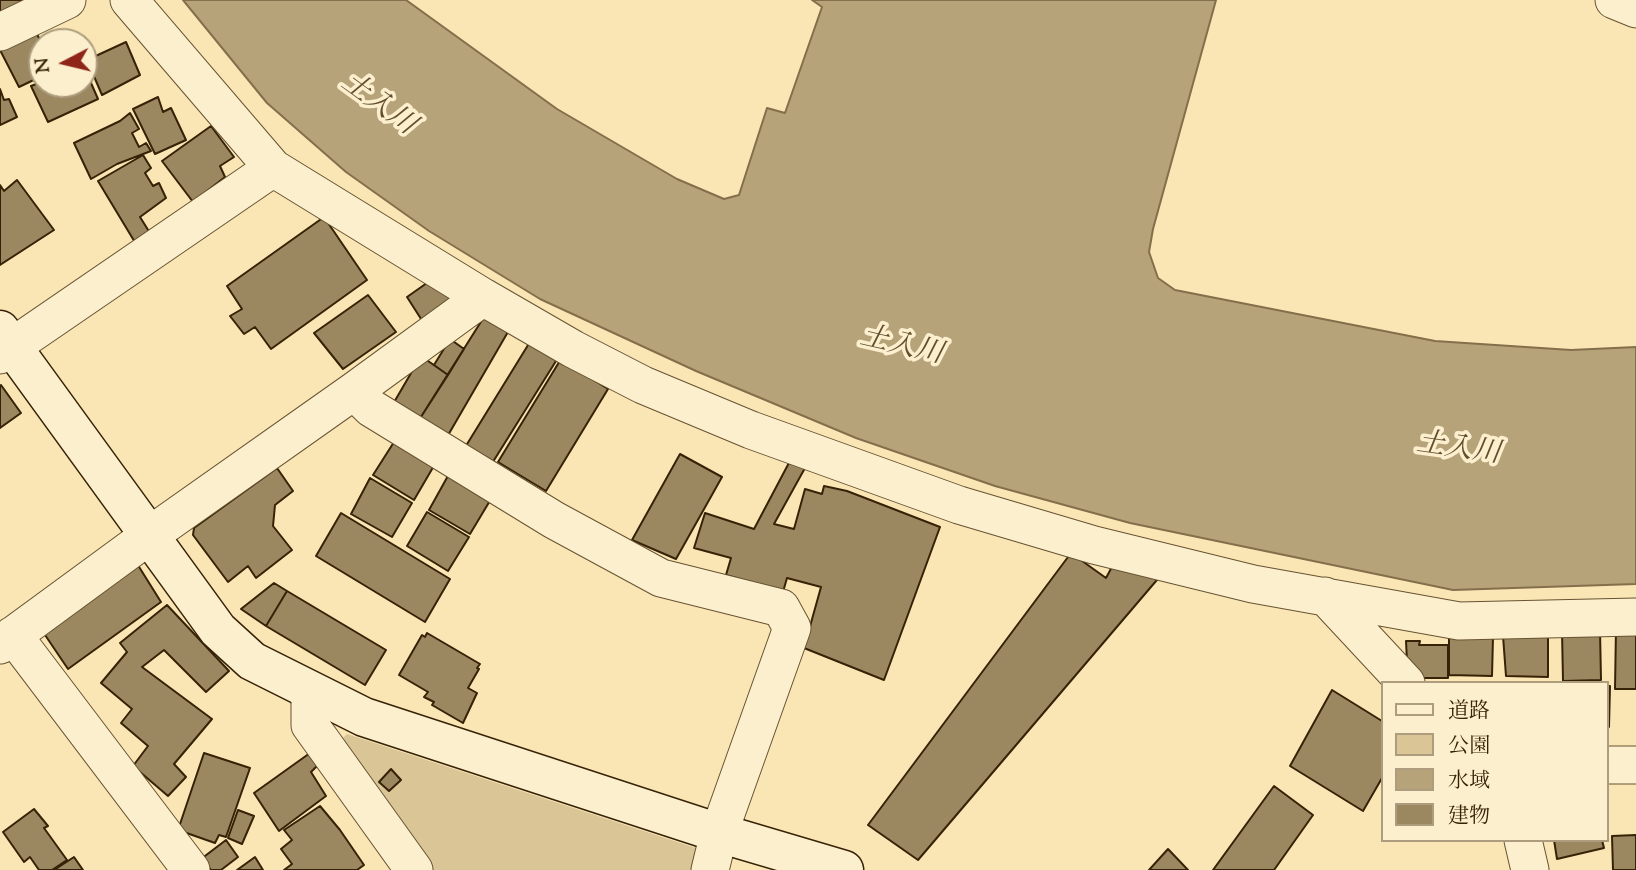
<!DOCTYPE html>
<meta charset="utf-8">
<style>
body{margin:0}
#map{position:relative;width:1636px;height:870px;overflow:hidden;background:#fae6b4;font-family:"Sorts Mill Goudy","Noto Serif JP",serif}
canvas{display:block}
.legend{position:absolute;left:1381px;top:681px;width:228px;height:161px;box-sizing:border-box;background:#fcefce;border:2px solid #ad9d7e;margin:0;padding:9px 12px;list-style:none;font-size:21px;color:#362206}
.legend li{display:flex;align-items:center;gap:14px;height:35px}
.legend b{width:35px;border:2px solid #ad9d7e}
.north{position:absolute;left:28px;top:28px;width:70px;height:70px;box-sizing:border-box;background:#fcefce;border:2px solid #ad9d7e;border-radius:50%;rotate:263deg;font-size:19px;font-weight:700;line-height:28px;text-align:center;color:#362206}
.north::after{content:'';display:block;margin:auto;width:24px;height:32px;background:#8f2418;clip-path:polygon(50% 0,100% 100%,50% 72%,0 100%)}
</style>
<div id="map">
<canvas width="1636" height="870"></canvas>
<ul class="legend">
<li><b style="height:9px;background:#fcefce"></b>道路</li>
<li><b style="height:19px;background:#d9c596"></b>公園</li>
<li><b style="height:19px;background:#b7a379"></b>水域</li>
<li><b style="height:19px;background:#9c8860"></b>建物</li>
</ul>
<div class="north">N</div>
</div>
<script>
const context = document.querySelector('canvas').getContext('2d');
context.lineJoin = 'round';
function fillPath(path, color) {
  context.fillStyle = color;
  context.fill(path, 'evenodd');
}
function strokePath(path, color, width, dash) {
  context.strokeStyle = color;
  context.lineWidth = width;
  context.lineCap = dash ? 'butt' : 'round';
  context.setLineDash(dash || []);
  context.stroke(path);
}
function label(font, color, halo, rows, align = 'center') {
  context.font = font + ' "Sorts Mill Goudy","Noto Serif JP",serif';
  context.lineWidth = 7;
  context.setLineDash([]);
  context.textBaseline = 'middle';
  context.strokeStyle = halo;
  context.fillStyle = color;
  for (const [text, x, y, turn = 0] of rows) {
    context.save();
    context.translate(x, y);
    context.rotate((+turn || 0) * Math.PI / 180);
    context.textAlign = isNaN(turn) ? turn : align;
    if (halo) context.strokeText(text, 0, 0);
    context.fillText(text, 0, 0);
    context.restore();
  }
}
fillPath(new Path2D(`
 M 347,734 L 708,852 L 702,870 L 430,870 L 341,740 Z`), '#d9c596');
const water = new Path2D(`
 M 183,0 L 406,0 L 557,109 L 677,179 L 724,199 L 739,195 L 767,108 L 785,113 L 822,7 L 812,0 L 1216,0 L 1153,229 L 1149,252 L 1158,278 L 1175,290 L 1435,341 L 1571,350 L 1636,347 L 1636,584 L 1453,590 L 1130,523 L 995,486 L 856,438 L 696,371 L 540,299 L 429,231 L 346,172 L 267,103 Z`);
fillPath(water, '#b7a379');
strokePath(water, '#836f4b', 2);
const building = new Path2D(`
 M 0,0 L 27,0 L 0,17 Z
 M 35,30 L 42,44 L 42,76 L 19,87 L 0,50 L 0,47 Z
 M 126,42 L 140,75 L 102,95 L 87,60 Z
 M 84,67 L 98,99 L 48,122 L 31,86 L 42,82 L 42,84 L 84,84 Z
 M 0,89 L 4,100 L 9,99 L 17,117 L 0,125 Z
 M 158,97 L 163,112 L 171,108 L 186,140 L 155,154 L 133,109 Z
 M 130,113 L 139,129 L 132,133 L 139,147 L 146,143 L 151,151 L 117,164 L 91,179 L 74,143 L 120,121 Z
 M 211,126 L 234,157 L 220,166 L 225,177 L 193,202 L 162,161 Z
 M 143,155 L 151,168 L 145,173 L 153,186 L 159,183 L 166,198 L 140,217 L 150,233 L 136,244 L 98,181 Z
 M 17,180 L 54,230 L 0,265 L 0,185 L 4,191 Z
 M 324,217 L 367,280 L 271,349 L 255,327 L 244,334 L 230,316 L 242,309 L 227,286 Z
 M 434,278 L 464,294 L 423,322 L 407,297 Z
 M 368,295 L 396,332 L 343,369 L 314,333 Z
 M 489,309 L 512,325 L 447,437 L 419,420 Z
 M 533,337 L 561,353 L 491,465 L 464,449 Z
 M 450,339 L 464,349 L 448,375 L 434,365 Z
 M 421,356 L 448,375 L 419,420 L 393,404 Z
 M 561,359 L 608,389 L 546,491 L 498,462 Z
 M 1,385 L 21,413 L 0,428 L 0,386 Z
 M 394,442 L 435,464 L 414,500 L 373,475 Z
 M 680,454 L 722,477 L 676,559 L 632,540 Z
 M 791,459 L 805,468 L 774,524 L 794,529 L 805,489 L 822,494 L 824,486 L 847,491 L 940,527 L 884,680 L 804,648 L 821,587 L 787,578 L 783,592 L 726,575 L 731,558 L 694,548 L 705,513 L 754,529 Z
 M 277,468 L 293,491 L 275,505 L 273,526 L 292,550 L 256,578 L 248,566 L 228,582 L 193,535 L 194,528 Z
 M 449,474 L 491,499 L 470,534 L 429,510 Z
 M 370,478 L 412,503 L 392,537 L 351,514 Z
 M 427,512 L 469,537 L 448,571 L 407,546 Z
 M 341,513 L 450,579 L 425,622 L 316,556 Z
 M 1071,553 L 1106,578 L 1114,563 L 1162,574 L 918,860 L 868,825 Z
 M 136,562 L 161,602 L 68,669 L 41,629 Z
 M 274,583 L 287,591 L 266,626 L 241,609 Z
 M 287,591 L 386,650 L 365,685 L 266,626 Z
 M 167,605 L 229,671 L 206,692 L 164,650 L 142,667 L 212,719 L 174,764 L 186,777 L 168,796 L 133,766 L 148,746 L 121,723 L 132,709 L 101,683 L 127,652 L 120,643 Z
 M 1616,627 L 1636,627 L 1636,689 L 1615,689 Z
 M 1600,630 L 1601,680 L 1563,681 L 1562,631 Z
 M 1449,632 L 1493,637 L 1492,676 L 1449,675 Z
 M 427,633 L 480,664 L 477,668 L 479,669 L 468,688 L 477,693 L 463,723 L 432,705 L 434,702 L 424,697 L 428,692 L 399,675 L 422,635 L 425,637 Z
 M 1548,635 L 1548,677 L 1506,676 L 1503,636 Z
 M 1406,641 L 1420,641 L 1419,645 L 1448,645 L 1448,678 L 1411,678 L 1407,662 Z
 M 1606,686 L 1610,686 L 1609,727 L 1606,727 Z
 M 1332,690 L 1382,721 L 1382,778 L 1363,811 L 1290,766 Z
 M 204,753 L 250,768 L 226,837 L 219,835 L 215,843 L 178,830 Z
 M 310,753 L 318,765 L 311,772 L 326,796 L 279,831 L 254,793 Z
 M 391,769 L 401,780 L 389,791 L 379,782 Z
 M 1274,786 L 1313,815 L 1274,870 L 1213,870 Z
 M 320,806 L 340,830 L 364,865 L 357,870 L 284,870 L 292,864 L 281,849 L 292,840 L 284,830 Z
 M 34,809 L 48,826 L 44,828 L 67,860 L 52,870 L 39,870 L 30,857 L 24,862 L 3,832 Z
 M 238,810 L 254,816 L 242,844 L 228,838 Z
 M 1636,835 L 1636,870 L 1613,870 L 1612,836 Z
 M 226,840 L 238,857 L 221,870 L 211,870 L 201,859 Z
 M 1554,840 L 1602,840 L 1604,848 L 1557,859 Z
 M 1168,849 L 1188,870 L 1149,870 Z
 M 74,857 L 83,870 L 54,870 Z
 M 255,857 L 263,870 L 237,870 Z`);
fillPath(building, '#9c8860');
strokePath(building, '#362206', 2);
const street = new Path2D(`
 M 1614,0 L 1636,9
 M 0,32 L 67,0
 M 483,297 L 573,349 L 643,385 L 751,430 L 959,505 L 1094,545 L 1253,584 L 1459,621 L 1636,617
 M 0,355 L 273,168
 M 354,391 L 371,408 L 554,520 L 661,578 L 781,608 L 792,628 L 719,833 L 710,870
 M 1325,596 L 1406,683
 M 13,635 L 191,870
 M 0,645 L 150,535 L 354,391 L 483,297 L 273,168 L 129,0
 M 310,690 L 310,725 L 414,870
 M 1606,765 L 1636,765
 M 1523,840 L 1530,870`);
const secondary = new Path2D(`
 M 0,330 L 218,630 L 252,661 L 364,717 L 719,833 L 844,870`);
strokePath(street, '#675332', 39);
strokePath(secondary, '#362206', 41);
strokePath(street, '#fcefce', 37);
strokePath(secondary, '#fcefce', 38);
label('italic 28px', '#634f2e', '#fcefce', [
 ["土入川",377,106,36],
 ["土入川",901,348,13],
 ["土入川",1458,451,8]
]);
</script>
